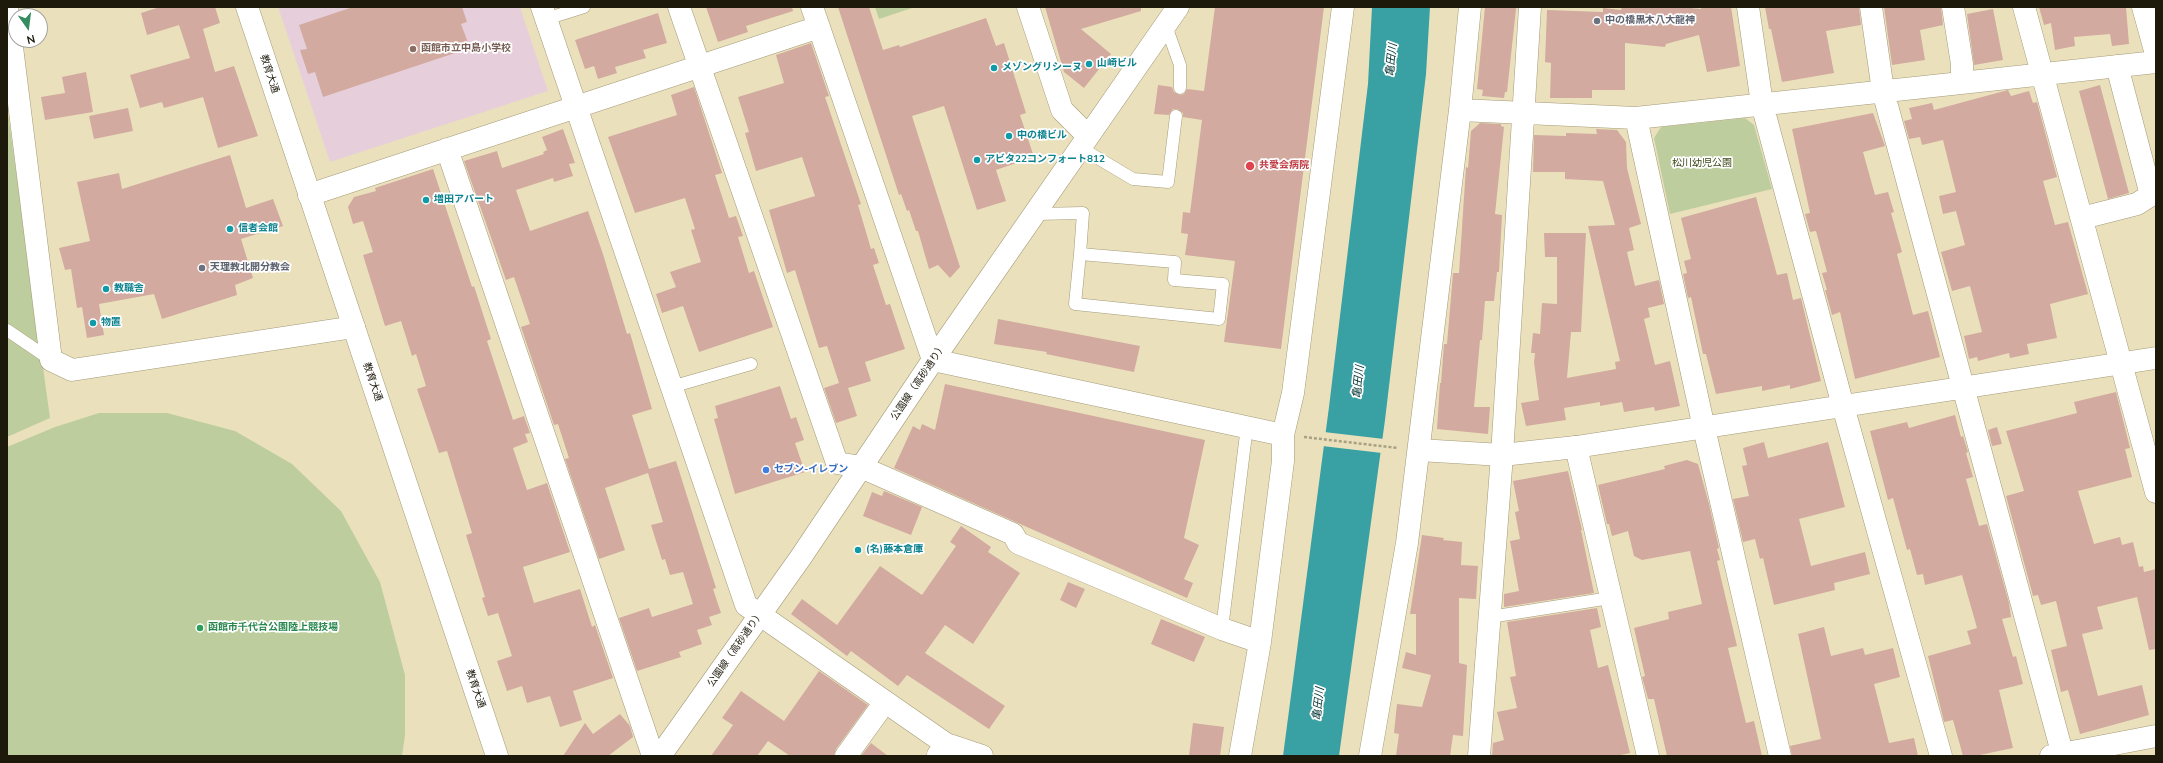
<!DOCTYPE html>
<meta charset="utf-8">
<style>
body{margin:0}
#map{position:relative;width:2163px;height:763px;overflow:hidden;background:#eae1bc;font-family:"Nunito Sans",sans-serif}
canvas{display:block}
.frame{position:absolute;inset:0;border:8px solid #1d1a0c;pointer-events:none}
.north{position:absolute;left:8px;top:8px;width:40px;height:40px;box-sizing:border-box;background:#fff;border:1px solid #a5a39e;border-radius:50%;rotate:166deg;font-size:11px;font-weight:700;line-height:16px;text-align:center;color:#1d1a0c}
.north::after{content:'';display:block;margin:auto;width:14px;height:18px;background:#348c60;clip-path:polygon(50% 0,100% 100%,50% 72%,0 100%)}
</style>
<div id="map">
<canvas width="2163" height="763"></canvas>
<div class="frame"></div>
<div class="north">N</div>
</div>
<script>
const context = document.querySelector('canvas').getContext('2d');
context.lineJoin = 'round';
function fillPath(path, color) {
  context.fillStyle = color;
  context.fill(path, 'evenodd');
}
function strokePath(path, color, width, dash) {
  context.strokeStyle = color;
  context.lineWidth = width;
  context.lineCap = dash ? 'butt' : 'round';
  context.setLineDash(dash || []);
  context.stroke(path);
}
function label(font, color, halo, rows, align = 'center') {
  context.font = font + ' "Nunito Sans","Noto Sans JP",sans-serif';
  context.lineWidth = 3.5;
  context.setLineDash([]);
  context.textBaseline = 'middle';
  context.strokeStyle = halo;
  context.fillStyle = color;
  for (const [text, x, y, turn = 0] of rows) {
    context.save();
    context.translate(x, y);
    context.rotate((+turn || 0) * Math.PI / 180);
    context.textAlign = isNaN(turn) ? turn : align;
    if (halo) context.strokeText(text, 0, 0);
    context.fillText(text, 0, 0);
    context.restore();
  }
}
fillPath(new Path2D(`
 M 278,7 L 520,7 L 548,91 L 330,162 Z`), '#e6cfdb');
fillPath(new Path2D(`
 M 875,7 L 915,7 L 879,19 Z
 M 7,106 L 50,418 L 7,437 Z
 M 1745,118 L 1754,125 L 1772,189 L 1670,214 L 1654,138 L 1661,127 Z
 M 99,413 L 167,413 L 235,431 L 292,464 L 341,511 L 380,582 L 405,675 L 405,735 L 402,756 L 7,756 L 7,447 L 55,427 Z`), '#becd9d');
fillPath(new Path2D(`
 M 1372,7 L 1430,7 L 1426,74 L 1385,420 L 1339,756 L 1283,756 L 1329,407 L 1368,84 Z`), '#39a1a3');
fillPath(new Path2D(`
 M 1324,432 L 1384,439 L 1382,453 L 1322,446 Z`), '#eae1bc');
fillPath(new Path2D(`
 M 160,7 L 215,7 L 220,23 L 203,29 L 215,72 L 234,66 L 258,136 L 218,148 L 203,97 L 164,108 L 162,102 L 140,108 L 130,75 L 190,58 L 179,25 L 147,35 L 141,13 Z
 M 353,7 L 462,7 L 467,22 L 461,24 L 470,48 L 323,97 L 315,72 L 308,74 L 300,50 L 307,49 L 299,25 Z
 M 706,7 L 792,7 L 793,11 L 746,26 L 748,32 L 718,42 Z
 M 838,7 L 869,7 L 883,50 L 899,45 L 900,47 L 986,18 L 996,46 L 1004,43 L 1026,113 L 1020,115 L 1034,157 L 996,170 L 1006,201 L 977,210 L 944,106 L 912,116 L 960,267 L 950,278 L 938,265 L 929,269 L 918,231 L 916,231 L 909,210 L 907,211 L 901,194 L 899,195 Z
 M 1045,7 L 1141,7 L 1141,11 L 1081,29 L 1111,54 L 1084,88 L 1064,72 Z
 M 1215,7 L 1324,7 L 1281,349 L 1224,342 L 1235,261 L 1185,255 L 1188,234 L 1181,233 L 1183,212 L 1190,213 L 1202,120 L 1183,117 L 1183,113 L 1177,109 L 1173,109 L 1169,115 L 1154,114 L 1158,85 L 1172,87 L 1174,92 L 1180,95 L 1184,94 L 1187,89 L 1204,91 Z
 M 1485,7 L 1515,7 L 1516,9 L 1507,92 L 1505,92 L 1504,98 L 1482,96 L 1483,90 L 1477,89 Z
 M 1622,7 L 1679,7 L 1701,9 L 1701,7 L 1731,7 L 1740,66 L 1707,72 L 1699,35 L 1666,44 L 1665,47 L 1625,43 L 1625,90 L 1592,90 L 1592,98 L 1550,98 L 1551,63 L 1545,62 L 1547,10 L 1603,12 L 1603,8 L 1621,10 Z
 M 1765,7 L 1859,7 L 1861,25 L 1826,31 L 1834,73 L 1782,82 L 1771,29 L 1769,29 Z
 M 1884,7 L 1941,7 L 1943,25 L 1920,30 L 1925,60 L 1892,65 Z
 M 2039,7 L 2126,7 L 2129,44 L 2112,46 L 2110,34 L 2074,37 L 2075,46 L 2055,50 L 2051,23 L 2044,25 Z
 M 1993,9 L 2003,60 L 1974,65 L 1967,14 Z
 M 658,13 L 667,43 L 643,50 L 646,58 L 615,67 L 617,73 L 598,79 L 594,66 L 585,69 L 575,40 Z
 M 811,43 L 829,96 L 825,97 L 861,204 L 858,205 L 871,249 L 874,248 L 879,263 L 873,265 L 886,305 L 890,304 L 905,349 L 865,362 L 871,381 L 848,388 L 857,416 L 836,423 L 824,388 L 839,383 L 827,346 L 819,348 L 795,270 L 787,273 L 769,210 L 815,196 L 802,157 L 756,171 L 745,133 L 749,132 L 738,97 L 784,83 L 776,55 Z
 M 86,72 L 93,112 L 45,120 L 41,97 L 65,93 L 62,77 Z
 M 2100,85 L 2129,193 L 2108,199 L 2079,91 Z
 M 694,87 L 722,173 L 715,175 L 729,218 L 736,216 L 743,236 L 738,237 L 749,273 L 754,271 L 773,327 L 699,352 L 683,306 L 662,313 L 656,294 L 676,287 L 670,272 L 701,262 L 691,230 L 695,229 L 685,198 L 635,213 L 608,137 L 677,115 L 671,95 Z
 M 2008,90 L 2011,96 L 2029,91 L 2033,103 L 2037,102 L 2057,177 L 2043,181 L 2055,225 L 2068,222 L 2088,294 L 2050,304 L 2057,338 L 2027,344 L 2029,354 L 2010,358 L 2009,353 L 1978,361 L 1977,357 L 1969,359 L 1964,336 L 1982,332 L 1970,286 L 1952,291 L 1941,252 L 1965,245 L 1956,211 L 1943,214 L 1939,196 L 1956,192 L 1943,140 L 1922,145 L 1920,137 L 1909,139 L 1904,121 L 1912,119 L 1909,108 L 1932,103 L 1934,110 Z
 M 128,108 L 133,131 L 94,139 L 89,116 Z
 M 1873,113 L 1885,146 L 1863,152 L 1875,195 L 1888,192 L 1894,212 L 1891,213 L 1902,252 L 1897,254 L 1913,315 L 1928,311 L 1940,357 L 1855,379 L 1840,312 L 1832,315 L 1825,290 L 1827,290 L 1822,273 L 1827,272 L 1816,231 L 1810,232 L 1805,214 L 1810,213 L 1792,129 Z
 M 1480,123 L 1501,124 L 1501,126 L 1504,127 L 1495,214 L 1502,215 L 1499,272 L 1497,272 L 1494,301 L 1485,301 L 1482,340 L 1480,340 L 1474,407 L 1490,407 L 1488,434 L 1437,429 L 1440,383 L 1441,383 L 1444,344 L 1447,344 L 1453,273 L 1459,273 L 1466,167 L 1468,168 L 1471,131 Z
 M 563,129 L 575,163 L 569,164 L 573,176 L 554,182 L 553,178 L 516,190 L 530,231 L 588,211 L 603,254 L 627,334 L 630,333 L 652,409 L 632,415 L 649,469 L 676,461 L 716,588 L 713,589 L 721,613 L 709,617 L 712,625 L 697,630 L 702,644 L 679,652 L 681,657 L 637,671 L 619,618 L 649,608 L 652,617 L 693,604 L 683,572 L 670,575 L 665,559 L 662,560 L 651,525 L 663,522 L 648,473 L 605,488 L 625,550 L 599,559 L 565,459 L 569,458 L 558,424 L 554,425 L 521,327 L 530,324 L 514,277 L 506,280 L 464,161 L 497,151 L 502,168 L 544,154 L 543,152 L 547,150 L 542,137 Z
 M 1596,129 L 1617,130 L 1626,142 L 1627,168 L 1641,224 L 1629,228 L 1634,250 L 1627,252 L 1635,286 L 1659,280 L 1664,304 L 1648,308 L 1650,317 L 1644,319 L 1655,365 L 1670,361 L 1680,406 L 1655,411 L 1654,407 L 1624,412 L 1622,402 L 1600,406 L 1600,402 L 1564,408 L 1566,420 L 1526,426 L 1521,403 L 1539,400 L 1534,362 L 1535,353 L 1531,353 L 1533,333 L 1540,334 L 1542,303 L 1557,304 L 1557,257 L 1545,257 L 1544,233 L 1586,233 L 1581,332 L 1571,332 L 1567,378 L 1616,369 L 1615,362 L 1620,361 L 1588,226 L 1615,225 L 1603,181 L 1565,179 L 1565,172 L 1533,172 L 1534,135 L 1566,136 L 1566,133 L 1597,134 Z
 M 230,155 L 246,208 L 273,199 L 283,226 L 241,239 L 253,278 L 235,285 L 237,295 L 162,319 L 154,294 L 99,304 L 104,335 L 87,338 L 82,307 L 77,308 L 71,269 L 65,270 L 59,248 L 90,241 L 77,182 L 119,173 L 122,189 Z
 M 433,169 L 472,287 L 474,286 L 491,339 L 487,341 L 513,420 L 524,416 L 530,433 L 525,434 L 528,442 L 513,448 L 527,490 L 547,483 L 570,552 L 523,567 L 534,603 L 580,589 L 592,627 L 595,625 L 613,678 L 573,691 L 582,720 L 560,727 L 550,696 L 527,703 L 522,686 L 507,691 L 497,661 L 512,656 L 498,613 L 488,616 L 482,598 L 485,597 L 466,535 L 472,533 L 447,451 L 439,453 L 417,389 L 426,386 L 416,354 L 412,356 L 401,321 L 385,326 L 363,255 L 373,252 L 363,221 L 353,224 L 348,207 L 354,197 L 376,191 L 375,188 Z
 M 1756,197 L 1777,275 L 1787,273 L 1793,300 L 1801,298 L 1821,381 L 1790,389 L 1790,385 L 1762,391 L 1762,386 L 1716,394 L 1706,354 L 1703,354 L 1691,297 L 1688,298 L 1683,274 L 1687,273 L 1684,261 L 1691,259 L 1681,218 Z
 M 998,319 L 1140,346 L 1134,372 L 1046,354 L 1047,352 L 994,344 Z
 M 945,384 L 1205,440 L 1184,538 L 1199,545 L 1184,579 L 1193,583 L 1187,598 L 894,468 L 913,426 L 920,430 L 922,424 L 935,430 Z
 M 780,386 L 791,419 L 796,417 L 804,440 L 795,443 L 805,472 L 735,494 L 714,419 L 718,418 L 715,406 Z
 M 2116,392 L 2130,448 L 2125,449 L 2132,477 L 2078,491 L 2094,544 L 2120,537 L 2122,545 L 2133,542 L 2139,567 L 2143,566 L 2144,572 L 2156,569 L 2156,649 L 2149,650 L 2137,597 L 2097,607 L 2103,629 L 2082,634 L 2098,696 L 2142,685 L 2149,715 L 2080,734 L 2068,690 L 2061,692 L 2051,650 L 2067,646 L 2056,601 L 2041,605 L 2038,595 L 2033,596 L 2006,496 L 2024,491 L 2006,431 L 2077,413 L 2074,402 Z
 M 1955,415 L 1961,437 L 1963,436 L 1968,452 L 1966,453 L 1973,477 L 1966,479 L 1979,526 L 1987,524 L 2009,603 L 2011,617 L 2002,619 L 2013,657 L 2016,656 L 2023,684 L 1999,690 L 2013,748 L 1975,756 L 1963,756 L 1953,720 L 1944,722 L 1928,656 L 1971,644 L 1967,631 L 1977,628 L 1962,575 L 1925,585 L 1923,574 L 1917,575 L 1910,549 L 1907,550 L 1893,498 L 1888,500 L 1870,431 L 1907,422 L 1909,428 Z
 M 1997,427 L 2002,444 L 1992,446 L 1988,430 Z
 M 1764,442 L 1768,458 L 1828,442 L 1845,507 L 1799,519 L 1811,566 L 1865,552 L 1870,574 L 1834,583 L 1835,590 L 1774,605 L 1763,558 L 1760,559 L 1755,539 L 1743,542 L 1733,499 L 1749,496 L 1742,466 L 1747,465 L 1743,448 Z
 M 1687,460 L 1698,464 L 1709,504 L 1719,548 L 1717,549 L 1720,560 L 1717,561 L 1737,646 L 1728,648 L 1746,723 L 1754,721 L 1762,756 L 1667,756 L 1654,699 L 1648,699 L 1642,677 L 1645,676 L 1634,628 L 1669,619 L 1668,612 L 1702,604 L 1690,551 L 1642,560 L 1634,556 L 1628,531 L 1612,536 L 1609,524 L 1607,524 L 1598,485 L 1665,469 L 1664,466 Z
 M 1568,471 L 1582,530 L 1581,530 L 1594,593 L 1504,607 L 1504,594 L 1519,591 L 1510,541 L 1520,539 L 1515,512 L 1519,511 L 1513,481 Z
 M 884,491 L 922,507 L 911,535 L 863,516 L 872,492 L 882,496 Z
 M 961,526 L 991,547 L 988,552 L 1020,573 L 973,644 L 945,625 L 925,653 L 1005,706 L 989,729 L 907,675 L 898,686 L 851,651 L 847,656 L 791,614 L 802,599 L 837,625 L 880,566 L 922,595 L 956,546 L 950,542 Z
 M 1422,535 L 1444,538 L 1443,540 L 1462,542 L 1461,565 L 1478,566 L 1476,599 L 1459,598 L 1459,663 L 1467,665 L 1463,736 L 1453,735 L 1450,756 L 1396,756 L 1399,734 L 1394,733 L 1397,704 L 1422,707 L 1431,675 L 1402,668 L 1406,652 L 1416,655 L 1416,614 L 1410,614 Z
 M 1068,582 L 1085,589 L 1076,608 L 1060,600 Z
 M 1597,608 L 1601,627 L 1590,630 L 1598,668 L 1608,665 L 1630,753 L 1616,756 L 1492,756 L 1493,743 L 1504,740 L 1497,712 L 1517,708 L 1510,677 L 1516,676 L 1507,622 Z
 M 1161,619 L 1205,637 L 1194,662 L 1151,644 Z
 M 1824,627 L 1831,656 L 1863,648 L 1865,655 L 1893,648 L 1900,677 L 1874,684 L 1889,743 L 1914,738 L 1918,756 L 1792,756 L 1790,746 L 1821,739 L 1798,634 Z
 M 819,671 L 868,705 L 836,749 L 834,756 L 790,756 L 768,741 L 757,756 L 711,756 L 733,725 L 722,718 L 741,691 L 784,721 Z
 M 620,714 L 630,726 L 633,737 L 608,756 L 563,756 L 585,723 L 593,734 Z
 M 1193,723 L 1224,727 L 1220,756 L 1189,756 Z
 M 871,743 L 888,756 L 861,756 Z`), '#d2aaa0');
const lane = new Path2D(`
 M 546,19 L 584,7
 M 1166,26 L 1180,65 L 1180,88
 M 1081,148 L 1133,179 L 1168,182 L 1176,116
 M 1036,214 L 1083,213 L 1080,254 L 1175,262 L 1174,280 L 1223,284 L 1219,319 L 1075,304 L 1080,254
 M 7,330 L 51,360
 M 671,387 L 751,364
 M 1490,617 L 1610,598
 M 1222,629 L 1247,426`);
const street = new Path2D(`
 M 7,7 L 51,360 L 72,370 L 354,327
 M 542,7 L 746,605 L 946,744
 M 679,7 L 837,463 L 861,467 L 1013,534 L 1018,543 L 1222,629 L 1260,642
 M 812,7 L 933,360 L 1283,435
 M 1028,7 L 1062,110 L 1088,136
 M 1748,7 L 1762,104 L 1843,406 L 1941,756
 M 1871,7 L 1883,91 L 2063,756
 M 1953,7 L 1962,64 L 1962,82
 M 2024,7 L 2156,492
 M 2143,7 L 2156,54
 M 2117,66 L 2151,195 L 2156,193
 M 1460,110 L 1636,118 L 2156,62
 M 1636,118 L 1704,428 L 1780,756
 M 447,149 L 653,756
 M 309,195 L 819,27
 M 2082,218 L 2137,204 L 2151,195
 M 1576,447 L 1648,756
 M 938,755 L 946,744 L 982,756
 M 846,756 L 885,702
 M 1240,756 L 1260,642 L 1283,461 L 1283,435 L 1293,393 L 1343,7
 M 1370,756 L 1407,543 L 1460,110 L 1470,7
 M 1479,756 L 1502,455 L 1530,7
 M 2051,756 L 2156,736`);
const secondary = new Path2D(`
 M 247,7 L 497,756
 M 1419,450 L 1502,455 L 1576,447 L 2156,358
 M 660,756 L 801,557 L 933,360 L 1178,7`);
strokePath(lane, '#a49a78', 13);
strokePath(street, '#a49a78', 23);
strokePath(secondary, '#a49a78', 23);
strokePath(new Path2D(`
 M 1304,437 L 1398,448`), '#a7a083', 2.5, [3, 2]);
strokePath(lane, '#fff', 12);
strokePath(street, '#fff', 22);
strokePath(secondary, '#fff', 22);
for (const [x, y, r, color] of [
 [1597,21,4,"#6b7280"],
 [413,49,4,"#8d6e63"],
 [1089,64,4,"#0f9aa8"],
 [994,68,4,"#0f9aa8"],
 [1009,136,4,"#0f9aa8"],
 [977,160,4,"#0f9aa8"],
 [1250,166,5,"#e0444e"],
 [426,200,4,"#0f9aa8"],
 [230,229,4,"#0f9aa8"],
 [202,268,4,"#6b7280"],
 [106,289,4,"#0f9aa8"],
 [93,323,4,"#0f9aa8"],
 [766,470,4,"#3f7fe0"],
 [858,550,4,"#0f9aa8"],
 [200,628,4,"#2e9e5b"]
]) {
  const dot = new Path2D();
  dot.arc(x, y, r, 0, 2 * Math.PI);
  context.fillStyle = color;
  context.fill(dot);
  strokePath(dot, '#fff', 1.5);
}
label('bold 10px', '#5b616d', '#fff', [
 ["中の橋黒木八大龍神",1605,21],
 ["天理教北開分教会",210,268]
], 'left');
label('bold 10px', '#785e54', '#fff', [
 ["函館市立中島小学校",421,49]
], 'left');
label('bold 10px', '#0d838f', '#fff', [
 ["山崎ビル",1097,64],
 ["メゾングリシーヌ",1002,68],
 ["中の橋ビル",1017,136],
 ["アビタ22コンフォート812",985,160],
 ["増田アパート",434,200],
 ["信者会館",238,229],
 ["教職舎",114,289],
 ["物置",101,323],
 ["(名)藤本倉庫",866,550]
], 'left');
label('10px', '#1d1a0c', '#fff', [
 ["教育大通",269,74,72],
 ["教育大通",372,382,71],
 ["公園線（高砂通り）",919,382,-56],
 ["公園線（高砂通り）",736,649,-55],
 ["教育大通",475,689,71]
]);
label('10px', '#3a4614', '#fff', [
 ["松川幼児公園",1702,164]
]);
label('bold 10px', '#be3a42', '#fff', [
 ["共愛会病院",1259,166]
], 'left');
label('bold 10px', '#366cbe', '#fff', [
 ["セブン-イレブン",774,470]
], 'left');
label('bold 10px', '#27864d', '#fff', [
 ["函館市千代台公園陸上競技場",208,628]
], 'left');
label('italic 11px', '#073939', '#fff', [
 ["亀田川",1392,60,-84],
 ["亀田川",1359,382,-84],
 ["亀田川",1319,704,-83]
]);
</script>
